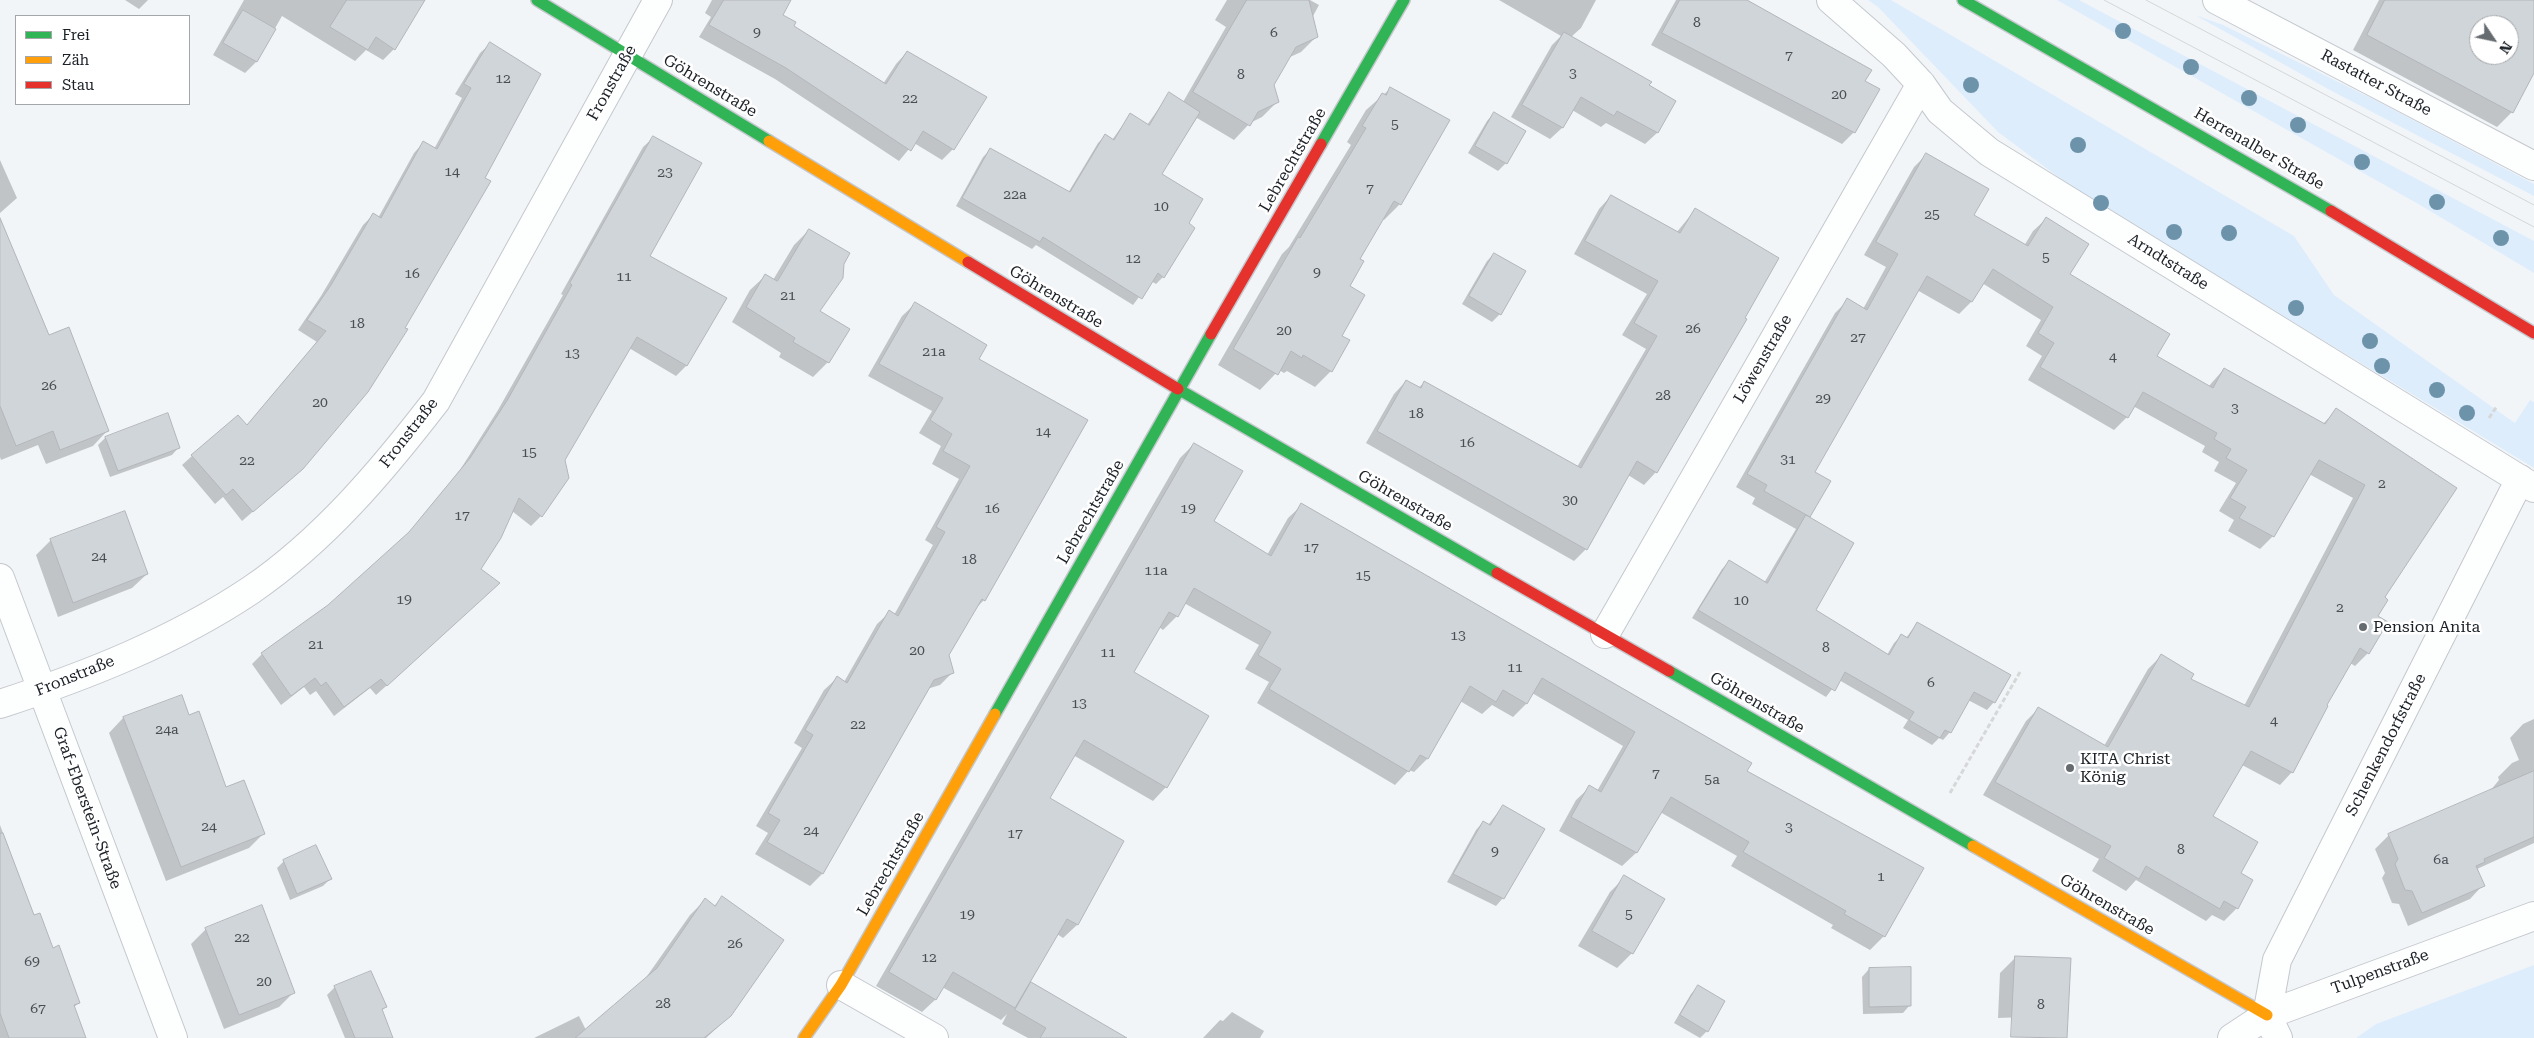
<!DOCTYPE html>
<meta charset="utf-8">
<style>
body{margin:0}
#map{position:relative;width:2534px;height:1038px;overflow:hidden;background:#f2f5f8;font-family:"Roboto Serif",serif}
canvas{display:block}
.legend{position:absolute;left:15px;top:15px;width:175px;height:90px;box-sizing:border-box;background:#fff;border:1px solid #a4a6a9;margin:0;padding:6px 9px;list-style:none;font-size:15px;color:#1b2127}
.legend li{display:flex;align-items:center;gap:10px;height:25px}
.legend b{width:25px;border:1px solid #a4a6a9}
.north{position:absolute;left:2469px;top:15px;width:50px;height:50px;box-sizing:border-box;background:#fff;border:1px solid #a4a6a9;border-radius:50%;rotate:124deg;font-size:14px;font-weight:700;line-height:20px;text-align:center;color:#1b2127}
.north::after{content:'';display:block;margin:auto;width:18px;height:22px;background:#666b70;clip-path:polygon(50% 0,100% 100%,50% 72%,0 100%)}
</style>
<div id="map">
<canvas width="2534" height="1038"></canvas>
<ul class="legend">
<li><b style="height:6px;background:#30b455"></b>Frei</li>
<li><b style="height:6px;background:#ff9f0a"></b>Zäh</li>
<li><b style="height:6px;background:#e5322d"></b>Stau</li>
</ul>
<div class="north">N</div>
</div>
<script>
const context = document.querySelector('canvas').getContext('2d');
context.lineJoin = 'round';
function fillPath(path, color) {
  context.fillStyle = color;
  context.fill(path, 'evenodd');
}
function strokePath(path, color, width, dash) {
  context.strokeStyle = color;
  context.lineWidth = width;
  context.lineCap = dash ? 'butt' : 'round';
  context.setLineDash(dash || []);
  context.stroke(path);
}
function label(font, color, halo, rows, align = 'center') {
  context.font = font + ' "Roboto Serif",serif';
  context.lineWidth = 5;
  context.setLineDash([]);
  context.textBaseline = 'middle';
  context.strokeStyle = halo;
  context.fillStyle = color;
  for (const [text, x, y, turn = 0] of rows) {
    context.save();
    context.translate(x, y);
    context.rotate((+turn || 0) * Math.PI / 180);
    context.textAlign = isNaN(turn) ? turn : align;
    if (halo) context.strokeText(text, 0, 0);
    context.fillText(text, 0, 0);
    context.restore();
  }
}
fillPath(new Path2D(`
 M 1868,0 L 1891,0 L 2294,236 L 2334,295 L 2515,423 L 2530,400 L 2534,402 L 2534,468 L 2077,191 L 1998,132 L 1878,7 Z
 M 2057,0 L 2079,0 L 2534,241 L 2534,273 L 2420,205 Z
 M 2195,15 L 2223,25 L 2379,102 L 2534,184 L 2534,196 L 2328,89 Z
 M 2534,965 L 2534,1038 L 2356,1038 L 2376,1024 Z`), '#ddedfc');
fillPath(new Path2D(`
 M 125,0 L 148,0 L 139,9 Z
 M 244,0 L 418,0 L 394,49 L 383,60 L 366,50 L 355,61 L 282,16 L 256,62 L 245,73 L 213,55 Z
 M 712,0 L 786,0 L 781,15 L 793,26 L 883,84 L 896,64 L 907,52 L 953,149 L 942,160 L 914,143 L 899,161 L 775,79 L 699,37 L 711,17 L 705,13 Z
 M 1227,0 L 1310,0 L 1319,5 L 1312,18 L 1316,37 L 1301,52 L 1288,58 L 1273,85 L 1277,102 L 1262,117 L 1250,123 L 1234,140 L 1197,118 L 1160,174 L 1187,223 L 1163,277 L 1156,284 L 1151,281 L 1133,305 L 1036,245 L 1032,249 L 956,206 L 983,157 L 990,150 L 1068,193 L 1098,143 L 1105,136 L 1112,140 L 1130,115 L 1147,125 L 1169,94 L 1183,102 L 1226,27 L 1215,20 Z
 M 1499,0 L 1596,0 L 1581,28 L 1571,37 L 1675,101 L 1657,133 L 1645,144 L 1606,123 L 1601,127 L 1572,110 L 1562,128 L 1550,139 L 1511,117 L 1552,45 L 1561,36 Z
 M 1676,0 L 1744,0 L 1864,82 L 1854,132 L 1842,144 L 1651,45 Z
 M 2379,0 L 2534,0 L 2534,70 L 2512,112 L 2497,127 L 2353,50 ZM 2479,25 L 2509,25 L 2509,55 L 2479,55 Z
 M 490,44 L 540,75 L 292,478 L 242,521 L 223,497 L 215,504 L 182,465 L 192,456 L 246,426 L 317,342 L 298,330 L 321,296 L 363,225 L 373,215 L 378,218 L 414,153 L 423,143 L 434,149 L 462,98 L 455,94 L 480,53 Z
 M 1391,88 L 1400,204 L 1384,220 L 1382,219 L 1359,259 L 1348,287 L 1340,336 L 1331,371 L 1315,387 L 1287,371 L 1284,373 L 1279,370 L 1260,390 L 1218,365 L 1282,254 L 1289,247 L 1351,145 L 1347,142 L 1366,110 Z
 M 1494,113 L 1506,163 L 1498,171 L 1468,153 L 1487,121 Z
 M 654,137 L 649,256 L 725,299 L 686,366 L 676,376 L 629,348 L 564,459 L 541,516 L 531,526 L 512,511 L 479,569 L 422,654 L 376,695 L 370,688 L 334,716 L 316,691 L 310,695 L 304,687 L 281,705 L 252,664 L 262,654 L 329,606 L 403,540 L 460,470 L 498,410 L 563,295 L 561,294 L 643,147 Z
 M 1926,155 L 1972,215 L 2024,246 L 2033,231 L 2046,219 L 2068,275 L 2155,356 L 2208,387 L 2224,369 L 2323,424 L 2336,410 L 2455,489 L 2383,598 L 2368,653 L 2355,666 L 2350,663 L 2325,706 L 2292,772 L 2280,785 L 2242,765 L 2212,817 L 2239,873 L 2237,908 L 2224,921 L 2212,915 L 2206,921 L 2136,880 L 2126,891 L 2092,871 L 2099,859 L 1983,795 L 2026,721 L 2038,709 L 2104,746 L 2148,669 L 2161,656 L 2189,680 L 2244,706 L 2353,498 L 2309,474 L 2273,536 L 2260,549 L 2228,531 L 2234,520 L 2219,511 L 2236,483 L 2214,471 L 2219,462 L 2202,452 L 2205,446 L 2133,406 L 2127,417 L 2114,430 L 2028,380 L 2042,356 L 2026,346 L 2041,320 L 1982,283 L 1971,302 L 1959,314 L 1917,290 L 1813,472 L 1808,518 L 1814,611 L 1887,655 L 1894,643 L 1901,636 L 1906,638 L 1917,623 L 1994,702 L 1987,710 L 1968,700 L 1950,732 L 1943,740 L 1939,738 L 1932,745 L 1903,728 L 1908,720 L 1839,680 L 1826,697 L 1692,618 L 1722,569 L 1729,562 L 1764,583 L 1796,529 L 1752,504 L 1755,498 L 1736,487 L 1835,313 L 1848,300 L 1863,309 L 1886,267 L 1864,255 L 1914,167 Z
 M 0,160 L 17,198 L 0,213 Z
 M 1611,196 L 1676,233 L 1695,210 L 1743,318 L 1656,472 L 1644,485 L 1628,475 L 1586,549 L 1574,561 L 1366,443 L 1394,394 L 1406,381 L 1418,388 L 1425,382 L 1577,467 L 1646,349 L 1622,335 L 1647,294 L 1574,254 L 1599,209 Z
 M 0,220 L 48,336 L 107,431 L 93,446 L 46,464 L 38,445 L 1,460 L 0,457 Z
 M 809,230 L 818,312 L 828,362 L 813,377 L 779,357 L 781,353 L 732,322 L 750,290 L 765,276 L 773,280 L 794,245 Z
 M 1494,254 L 1524,272 L 1500,314 L 1492,322 L 1462,304 L 1487,261 Z
 M 915,304 L 977,359 L 984,600 L 974,610 L 948,655 L 953,672 L 940,685 L 927,689 L 822,874 L 810,886 L 755,854 L 768,833 L 756,826 L 802,748 L 794,743 L 824,690 L 837,678 L 844,682 L 877,624 L 890,612 L 894,615 L 933,545 L 925,540 L 959,479 L 932,464 L 941,446 L 919,433 L 932,411 L 868,376 L 902,316 Z
 M 105,438 L 179,447 L 172,455 L 110,477 L 98,445 Z
 M 1194,444 L 1212,522 L 1267,555 L 1288,518 L 1302,505 L 1746,772 L 1922,869 L 1884,936 L 1870,950 L 1831,928 L 1833,925 L 1731,866 L 1737,856 L 1660,812 L 1636,853 L 1622,866 L 1559,831 L 1576,800 L 1590,787 L 1597,791 L 1623,746 L 1532,693 L 1526,704 L 1513,717 L 1492,705 L 1482,714 L 1460,701 L 1427,759 L 1414,772 L 1409,770 L 1395,785 L 1257,703 L 1269,682 L 1245,669 L 1259,645 L 1184,603 L 1177,616 L 1163,630 L 1159,627 L 1133,672 L 1166,787 L 1153,801 L 1073,755 L 1048,799 L 1123,841 L 1077,925 L 1063,938 L 1057,934 L 1026,988 L 1031,983 L 1119,1038 L 1028,1038 L 1002,1024 L 1007,1014 L 1001,1020 L 942,987 L 936,999 L 922,1012 L 876,986 L 1180,458 Z
 M 124,513 L 147,574 L 132,588 L 58,617 L 36,555 L 50,541 Z
 M 181,696 L 188,716 L 226,789 L 264,833 L 249,848 L 166,881 L 109,733 L 123,718 Z
 M 2534,719 L 2534,843 L 2477,869 L 2483,885 L 2470,899 L 2408,926 L 2399,904 L 2392,903 L 2382,878 L 2385,873 L 2375,849 L 2388,836 L 2490,791 L 2499,780 L 2498,777 L 2512,763 L 2519,760 L 2510,738 L 2523,724 Z
 M 1503,806 L 1503,898 L 1496,906 L 1447,882 L 1476,830 L 1483,822 L 1488,825 Z
 M 0,825 L 34,917 L 79,1003 L 74,1007 L 85,1038 L 0,1038 Z
 M 284,861 L 330,879 L 323,886 L 290,900 L 277,868 Z
 M 1625,877 L 1632,953 L 1617,968 L 1578,946 L 1610,892 Z
 M 722,898 L 730,1016 L 706,1038 L 534,1038 L 579,1016 L 586,1030 L 645,979 L 690,915 L 705,900 L 714,906 Z
 M 206,929 L 293,993 L 279,1007 L 224,1029 L 191,944 Z
 M 2015,958 L 2053,1016 L 1998,1018 L 2000,973 Z
 M 1869,969 L 1910,1005 L 1903,1013 L 1863,1014 L 1862,977 Z
 M 335,987 L 386,1007 L 381,1011 L 392,1038 L 345,1038 L 327,995 Z
 M 1698,987 L 1707,1031 L 1700,1038 L 1674,1023 L 1691,994 Z
 M 1232,1012 L 1264,1031 L 1260,1038 L 1203,1038 L 1220,1020 L 1223,1021 Z`), '#0003');
const building = new Path2D(`
 M 347,0 L 425,0 L 395,50 L 376,37 L 368,50 L 330,27 Z
 M 724,0 L 791,0 L 783,15 L 796,22 L 794,26 L 886,84 L 907,51 L 987,97 L 954,150 L 923,131 L 911,151 L 786,68 L 709,25 Z
 M 1247,0 L 1309,0 L 1318,37 L 1296,47 L 1274,85 L 1279,102 L 1258,112 L 1250,126 L 1193,92 Z
 M 1680,0 L 1747,0 L 1872,70 L 1865,81 L 1880,89 L 1855,133 L 1662,33 Z
 M 2385,0 L 2534,0 L 2534,73 L 2513,113 L 2367,35 ZM 2479,25 L 2509,25 L 2509,55 L 2479,55 Z
 M 243,10 L 276,29 L 257,62 L 223,43 Z
 M 1564,32 L 1652,82 L 1649,85 L 1676,101 L 1658,133 L 1617,111 L 1614,116 L 1581,97 L 1563,128 L 1522,105 Z
 M 490,42 L 541,74 L 485,178 L 491,181 L 405,328 L 408,329 L 368,392 L 303,469 L 253,512 L 233,489 L 226,495 L 191,455 L 238,415 L 247,425 L 326,331 L 307,320 L 331,285 L 373,213 L 381,218 L 423,141 L 437,149 L 471,88 L 464,84 Z
 M 1390,87 L 1450,120 L 1401,205 L 1394,201 L 1360,259 L 1364,261 L 1350,286 L 1365,295 L 1342,336 L 1350,340 L 1332,372 L 1303,355 L 1302,358 L 1291,351 L 1278,375 L 1233,349 L 1298,237 L 1300,238 L 1366,128 L 1362,126 L 1382,93 L 1386,95 Z
 M 1169,92 L 1200,112 L 1162,174 L 1203,199 L 1189,223 L 1195,228 L 1164,278 L 1158,273 L 1142,299 L 1043,237 L 1040,242 L 962,198 L 990,148 L 1070,192 L 1105,134 L 1114,140 L 1130,113 L 1149,125 Z
 M 1494,112 L 1526,131 L 1507,164 L 1475,146 Z
 M 653,136 L 702,163 L 650,256 L 727,298 L 687,366 L 637,337 L 565,460 L 569,478 L 542,517 L 519,498 L 501,538 L 481,569 L 500,583 L 387,686 L 381,679 L 344,707 L 326,682 L 321,686 L 315,678 L 291,696 L 261,653 L 328,605 L 409,532 L 470,458 L 508,399 L 572,285 L 570,283 Z
 M 1926,153 L 1989,189 L 1974,215 L 2028,246 L 2046,217 L 2089,244 L 2070,274 L 2170,334 L 2157,356 L 2213,388 L 2224,368 L 2325,424 L 2336,408 L 2457,488 L 2385,597 L 2388,600 L 2378,616 L 2388,622 L 2369,654 L 2360,648 L 2327,705 L 2328,706 L 2293,773 L 2251,751 L 2213,816 L 2258,842 L 2241,873 L 2253,880 L 2238,909 L 2224,901 L 2220,909 L 2146,866 L 2139,879 L 2104,858 L 2111,846 L 1995,782 L 2038,707 L 2108,747 L 2161,654 L 2194,674 L 2191,679 L 2249,707 L 2365,485 L 2319,460 L 2274,537 L 2239,518 L 2246,507 L 2230,498 L 2247,470 L 2226,458 L 2231,449 L 2214,439 L 2217,433 L 2143,392 L 2128,418 L 2040,367 L 2054,343 L 2038,333 L 2053,307 L 1993,269 L 1972,302 L 1927,276 L 1815,472 L 1831,481 L 1810,517 L 1764,491 L 1767,485 L 1747,474 L 1847,298 L 1867,310 L 1898,254 L 1876,242 Z
 M 1611,195 L 1680,233 L 1695,208 L 1779,258 L 1745,318 L 1747,319 L 1657,473 L 1637,461 L 1587,550 L 1377,431 L 1406,380 L 1421,388 L 1424,381 L 1581,468 L 1657,336 L 1634,323 L 1658,281 L 1585,241 Z
 M 0,218 L 49,335 L 69,327 L 109,431 L 60,450 L 53,431 L 16,446 L 0,406 Z
 M 809,229 L 850,253 L 844,264 L 843,278 L 820,311 L 850,329 L 829,363 L 793,342 L 795,338 L 746,307 L 765,274 L 777,281 Z
 M 1494,253 L 1526,271 L 1501,315 L 1469,296 Z
 M 915,302 L 987,345 L 979,359 L 1088,420 L 985,601 L 982,599 L 949,655 L 954,673 L 934,680 L 823,874 L 767,842 L 780,820 L 768,813 L 813,735 L 805,730 L 837,676 L 847,683 L 889,610 L 898,616 L 945,532 L 936,527 L 970,466 L 943,451 L 952,434 L 930,420 L 943,398 L 879,364 Z
 M 168,413 L 180,448 L 118,471 L 105,437 Z
 M 1194,443 L 1243,471 L 1214,521 L 1271,556 L 1301,503 L 1752,763 L 1747,771 L 1924,868 L 1885,937 L 1844,914 L 1846,911 L 1743,852 L 1749,842 L 1671,797 L 1637,853 L 1571,817 L 1589,785 L 1601,792 L 1635,732 L 1542,678 L 1527,704 L 1503,690 L 1496,702 L 1470,686 L 1428,759 L 1420,755 L 1409,772 L 1269,689 L 1281,669 L 1258,655 L 1271,632 L 1194,588 L 1178,617 L 1169,612 L 1134,672 L 1209,716 L 1167,788 L 1084,740 L 1050,798 L 1124,841 L 1078,925 L 1067,919 L 1015,1008 L 953,972 L 936,1000 L 889,972 Z
 M 125,511 L 148,574 L 73,603 L 50,539 Z
 M 1806,515 L 1854,543 L 1816,610 L 1889,655 L 1901,634 L 1908,638 L 1917,622 L 2011,675 L 1995,703 L 1974,692 L 1951,733 L 1945,730 L 1940,738 L 1909,720 L 1914,712 L 1845,672 L 1835,691 L 1698,610 L 1729,560 L 1767,583 Z
 M 182,695 L 189,715 L 199,711 L 226,787 L 244,780 L 265,834 L 181,867 L 123,717 Z
 M 2534,771 L 2534,837 L 2484,859 L 2485,862 L 2476,866 L 2485,886 L 2422,913 L 2412,891 L 2405,890 L 2395,864 L 2398,859 L 2388,834 Z
 M 1503,805 L 1545,829 L 1504,899 L 1453,874 L 1483,821 L 1490,825 Z
 M 3,833 L 34,915 L 40,913 L 53,948 L 59,945 L 80,1003 L 74,1005 L 86,1038 L 9,1038 L 0,1013 L 0,834 Z
 M 316,845 L 332,879 L 297,894 L 283,860 Z
 M 1624,875 L 1665,899 L 1633,954 L 1592,931 Z
 M 722,896 L 784,940 L 731,1016 L 704,1038 L 575,1038 L 657,968 L 705,898 L 715,906 Z
 M 262,905 L 295,993 L 239,1015 L 205,928 Z
 M 2015,956 L 2071,958 L 2067,1038 L 2011,1037 Z
 M 1911,967 L 1911,1006 L 1869,1007 L 1869,968 Z
 M 371,971 L 387,1007 L 382,1009 L 393,1038 L 355,1038 L 334,986 Z
 M 1031,982 L 1127,1038 L 1040,1038 L 1046,1028 L 1015,1010 Z
 M 1698,985 L 1725,1001 L 1708,1032 L 1680,1015 Z`);
fillPath(building, '#d0d5d9');
strokePath(building, '#b2b6ba', 1);
const street = new Path2D(`
 M 1831,0 L 1894,55 L 1921,84 L 1940,111 L 1989,152 L 2534,488
 M 2217,0 L 2534,166
 M 0,578 L 173,1038
 M 1605,634 L 1921,84
 M 0,704 C 86,676 175,641 251,590 C 324,540 382,471 436,401 L 658,0
 M 841,985 L 934,1038
 M 2232,1038 L 2267,1015 L 2534,916
 M 2278,1038 L 2267,1015 L 2277,960 L 2520,479`);
const fast = new Path2D(`
 M 537,0 L 769,141
 M 1963,0 L 2331,211
 M 1321,144 L 1404,0
 M 1178,389 L 1497,573
 M 1669,671 L 1973,846
 M 995,714 L 1211,334`);
const slow = new Path2D(`
 M 769,141 L 968,262
 M 1973,846 L 2267,1015
 M 804,1038 L 841,985 L 995,714`);
const jam = new Path2D(`
 M 2331,211 L 2534,333
 M 968,262 L 1178,389
 M 1211,334 L 1321,144
 M 1497,573 L 1669,671`);
strokePath(street, '#c4c8cd', 30);
strokePath(fast, '#c4c8cd', 14);
strokePath(slow, '#c4c8cd', 14);
strokePath(jam, '#c4c8cd', 14);
strokePath(new Path2D(`
 M 2489,418 L 2497,406
 M 1950,793 L 2020,672`), '#d6d7d8', 3, [5, 2.5]);
strokePath(street, '#fdfefe', 28);
strokePath(fast, '#30b455', 11);
strokePath(slow, '#ff9f0a', 11);
strokePath(jam, '#e5322d', 11);
strokePath(new Path2D(`
 M 2104,0 L 2534,227
 M 2146,0 L 2534,205`), '#d4d6d6', 1);
context.fillStyle = '#6d93aa';
for (const [x, y] of [
 [2123,31],
 [2191,67],
 [1971,85],
 [2249,98],
 [2298,125],
 [2078,145],
 [2362,162],
 [2437,202],
 [2101,203],
 [2174,232],
 [2229,233],
 [2501,238],
 [2296,308],
 [2370,341],
 [2382,366],
 [2437,390],
 [2467,413]
]) {
  context.beginPath();
  context.arc(x, y, 8, 0, 2 * Math.PI);
  context.fill();
}
for (const [x, y, r, color] of [
 [2363,627,5,"#666b70"],
 [2070,768,5,"#666b70"]
]) {
  const dot = new Path2D();
  dot.arc(x, y, r, 0, 2 * Math.PI);
  context.fillStyle = color;
  context.fill(dot);
  strokePath(dot, '#fff', 2);
}
label('14px', '#484e54', null, [
 ["8",1697,23],
 ["9",757,33],
 ["6",1274,33],
 ["7",1789,56],
 ["3",1573,74],
 ["8",1241,75],
 ["12",503,79],
 ["20",1839,95],
 ["22",910,99],
 ["5",1395,125],
 ["14",452,172],
 ["23",665,173],
 ["7",1370,189],
 ["22a",1015,195],
 ["10",1161,207],
 ["25",1932,215],
 ["5",2046,258],
 ["12",1133,259],
 ["9",1317,273],
 ["16",412,274],
 ["11",624,277],
 ["21",788,296],
 ["18",357,324],
 ["26",1693,329],
 ["20",1284,331],
 ["27",1858,338],
 ["21a",934,352],
 ["13",572,354],
 ["4",2113,357],
 ["26",49,386],
 ["28",1663,396],
 ["29",1823,399],
 ["20",320,403],
 ["3",2235,409],
 ["18",1416,414],
 ["14",1043,432],
 ["16",1467,443],
 ["15",529,453],
 ["31",1788,460],
 ["22",247,461],
 ["2",2382,484],
 ["30",1570,501],
 ["16",992,509],
 ["19",1188,509],
 ["17",462,516],
 ["17",1311,548],
 ["24",99,557],
 ["18",969,560],
 ["11a",1156,571],
 ["15",1363,576],
 ["19",404,600],
 ["10",1741,601],
 ["2",2340,608],
 ["13",1458,636],
 ["21",316,645],
 ["8",1826,648],
 ["20",917,651],
 ["11",1108,653],
 ["11",1515,668],
 ["6",1931,683],
 ["13",1079,704],
 ["4",2274,721],
 ["22",858,725],
 ["24a",167,730],
 ["7",1656,774],
 ["5a",1712,780],
 ["24",209,827],
 ["3",1789,828],
 ["24",811,831],
 ["17",1015,834],
 ["8",2181,850],
 ["9",1495,852],
 ["6a",2441,860],
 ["1",1881,877],
 ["19",967,915],
 ["5",1629,915],
 ["22",242,938],
 ["26",735,944],
 ["12",929,958],
 ["69",32,962],
 ["20",264,982],
 ["28",663,1004],
 ["8",2041,1005],
 ["67",38,1009]
]);
label('16px', '#1b2127', '#fff', [
 ["Fronstraße",612,83,-61],
 ["Rastatter Straße",2376,83,28],
 ["Göhrenstraße",710,86,31],
 ["Herrenalber Straße",2259,149,30],
 ["Lebrechtstraße",1293,160,-60],
 ["Arndtstraße",2168,262,32],
 ["Göhrenstraße",1056,297,31],
 ["Löwenstraße",1763,359,-60],
 ["Fronstraße",409,433,-52],
 ["Göhrenstraße",1405,501,30],
 ["Lebrechtstraße",1091,512,-60],
 ["Fronstraße",75,676,-22],
 ["Göhrenstraße",1757,703,30],
 ["Schenkendorfstraße",2386,745,-63],
 ["Graf-Eberstein-Straße",87,808,70],
 ["Lebrechtstraße",891,864,-60],
 ["Göhrenstraße",2107,905,30],
 ["Tulpenstraße",2380,972,-20]
]);
label('16px', '#1b2127', '#fff', [
 ["Pension Anita",2373,627],
 ["KITA Christ",2080,759],
 ["König",2080,777]
], 'left');
</script>
